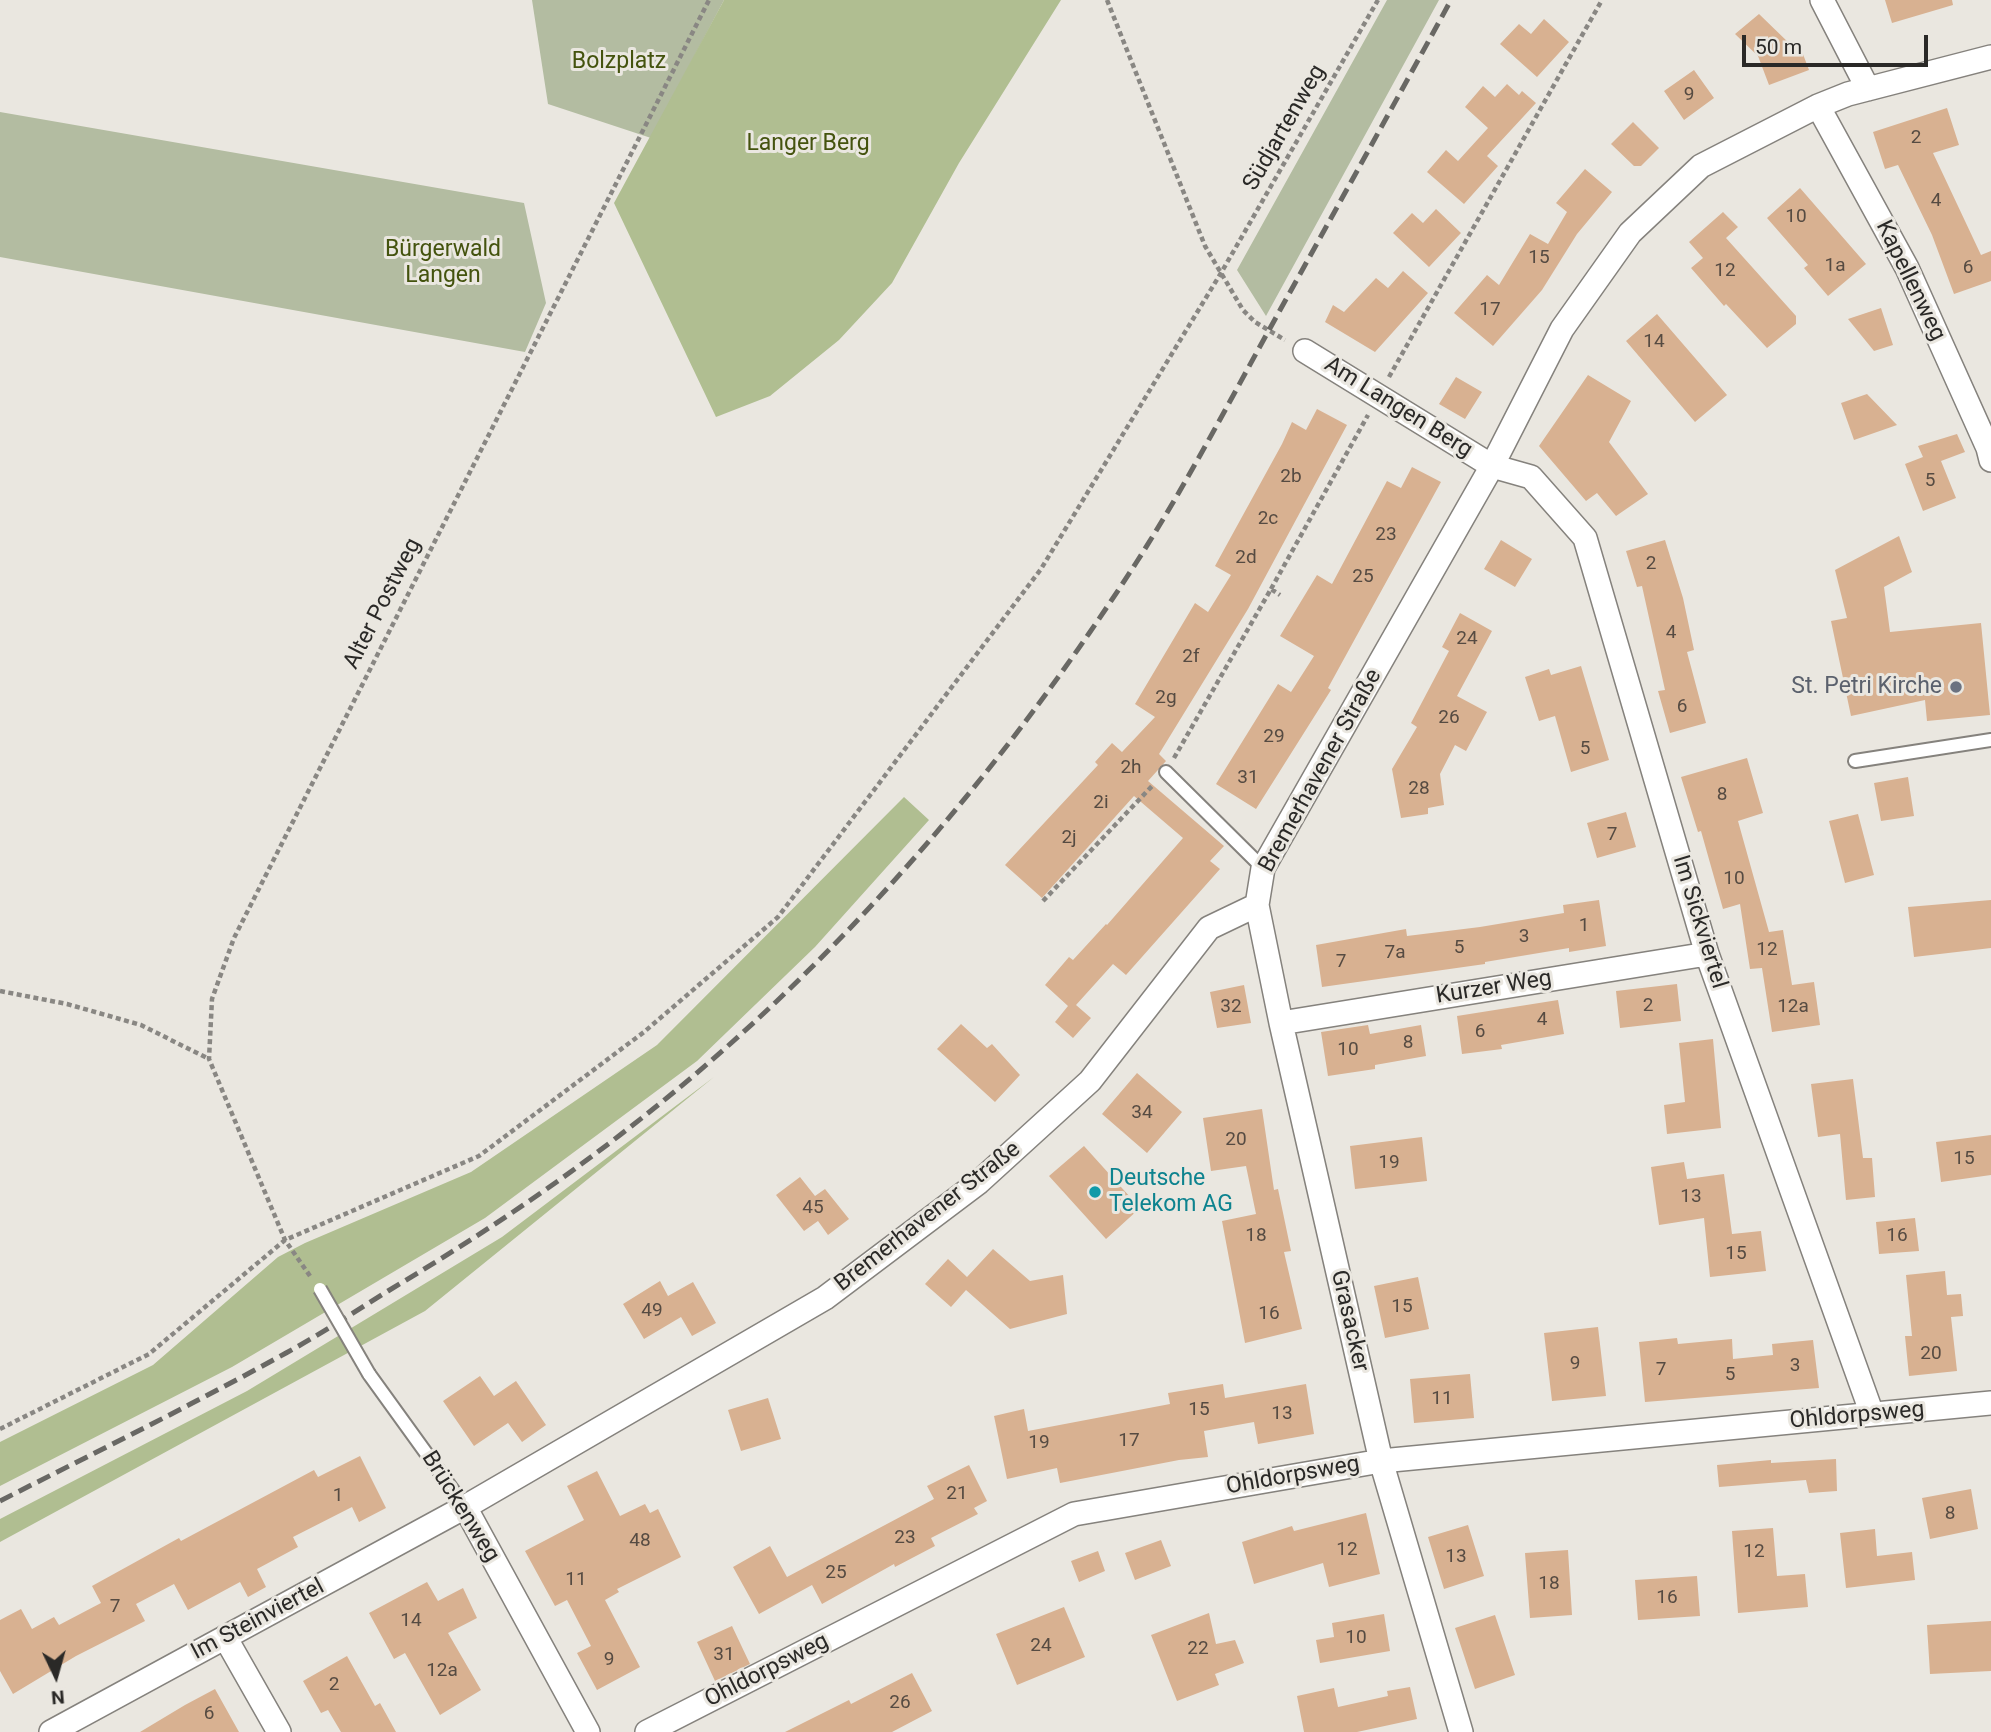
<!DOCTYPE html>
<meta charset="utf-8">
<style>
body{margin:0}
#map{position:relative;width:1991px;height:1732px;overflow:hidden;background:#eae7e0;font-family:Roboto,sans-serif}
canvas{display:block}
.north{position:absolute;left:21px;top:1641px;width:70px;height:70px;-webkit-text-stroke:5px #eae7e0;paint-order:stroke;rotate:175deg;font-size:19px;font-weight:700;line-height:28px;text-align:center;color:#2a2927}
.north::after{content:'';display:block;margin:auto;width:24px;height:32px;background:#2a2927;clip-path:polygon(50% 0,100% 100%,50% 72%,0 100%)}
.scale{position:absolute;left:1742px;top:35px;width:186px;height:32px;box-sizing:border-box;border:4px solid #2a2927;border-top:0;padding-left:9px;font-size:21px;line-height:24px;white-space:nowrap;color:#2a2927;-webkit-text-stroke:5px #eae7e0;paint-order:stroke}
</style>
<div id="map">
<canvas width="1991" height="1732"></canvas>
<div class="north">N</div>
<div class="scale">50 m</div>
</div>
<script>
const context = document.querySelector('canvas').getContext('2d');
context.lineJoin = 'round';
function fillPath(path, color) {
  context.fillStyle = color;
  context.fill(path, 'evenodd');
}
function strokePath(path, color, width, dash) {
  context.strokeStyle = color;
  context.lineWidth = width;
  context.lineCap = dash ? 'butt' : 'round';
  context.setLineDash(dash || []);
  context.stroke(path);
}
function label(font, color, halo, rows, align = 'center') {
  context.font = font + ' Roboto,sans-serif';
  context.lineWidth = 6;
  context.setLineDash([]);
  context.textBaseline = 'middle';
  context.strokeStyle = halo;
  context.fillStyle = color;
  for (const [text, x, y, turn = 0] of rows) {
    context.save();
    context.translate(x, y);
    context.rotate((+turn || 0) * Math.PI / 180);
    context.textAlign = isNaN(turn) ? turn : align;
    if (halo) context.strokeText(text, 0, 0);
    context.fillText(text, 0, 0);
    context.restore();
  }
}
fillPath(new Path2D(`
 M 532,0 L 724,0 L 651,138 L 548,104 Z
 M 1387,0 L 1439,0 L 1266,316 L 1237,270 Z
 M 0,112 L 524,203 L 546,303 L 525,352 L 0,257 Z`), '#b3bca1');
fillPath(new Path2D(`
 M 724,0 L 1061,0 L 959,163 L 892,283 L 839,340 L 770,396 L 716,417 L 614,203 Z
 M 904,797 L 929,820 L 815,947 L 697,1061 L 485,1218 L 232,1367 L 0,1486 L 0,1442 L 153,1365 L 278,1257 L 305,1243 L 471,1172 L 657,1045 Z
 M 714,1077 L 425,1311 L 0,1542 L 0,1519 L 247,1391 L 502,1237 Z`), '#b0be91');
fillPath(new Path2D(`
 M 1885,0 L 1952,0 L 1953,5 L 1892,23 Z
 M 1759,14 L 1790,44 L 1798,41 L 1809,70 L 1769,85 L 1758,56 L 1735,34 Z
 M 1544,19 L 1569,42 L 1537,77 L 1500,44 L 1519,24 L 1531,34 Z
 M 1694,70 L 1714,98 L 1684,120 L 1664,91 Z
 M 1507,84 L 1519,95 L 1522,91 L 1536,103 L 1487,156 L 1498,166 L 1464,204 L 1427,172 L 1446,150 L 1458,161 L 1488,128 L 1465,107 L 1483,86 L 1495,97 Z
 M 1947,108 L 1959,145 L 1933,153 L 1981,255 L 1991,251 L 1991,281 L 1954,294 L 1932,235 L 1898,165 L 1885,169 L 1873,132 Z
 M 1633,122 L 1659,148 L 1641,166 L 1634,166 L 1611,144 Z
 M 1585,169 L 1612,192 L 1577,234 L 1542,290 L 1493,346 L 1454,313 L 1487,275 L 1499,285 L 1530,234 L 1548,244 L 1567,212 L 1556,203 Z
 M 1800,188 L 1866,264 L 1828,296 L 1804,268 L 1808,265 L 1767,218 Z
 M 1436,209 L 1461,233 L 1429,267 L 1393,233 L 1412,213 L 1423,223 Z
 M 1723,212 L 1738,227 L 1726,238 L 1796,316 L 1796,324 L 1767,348 L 1726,304 L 1724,306 L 1691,268 L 1703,258 L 1689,242 Z
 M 1403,271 L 1428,293 L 1375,352 L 1325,322 L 1333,305 L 1344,312 L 1376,278 L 1388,288 Z
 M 1881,308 L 1893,345 L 1874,351 L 1848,319 Z
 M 1657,314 L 1727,395 L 1695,422 L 1626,341 Z
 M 1588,375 L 1631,401 L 1609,442 L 1648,494 L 1616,516 L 1597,493 L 1586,501 L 1539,446 Z
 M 1456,377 L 1482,392 L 1465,419 L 1439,404 Z
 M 1867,394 L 1897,425 L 1854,440 L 1841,403 Z
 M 1317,409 L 1347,425 L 1248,609 L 1159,754 L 1166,761 L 1148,781 L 1224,846 L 1210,861 L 1220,869 L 1126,975 L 1113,964 L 1076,1005 L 1091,1018 L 1073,1038 L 1055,1022 L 1068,1006 L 1045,985 L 1069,957 L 1073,960 L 1106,924 L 1107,925 L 1183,838 L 1134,796 L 1042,898 L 1005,865 L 1098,765 L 1095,762 L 1112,743 L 1122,752 L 1155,717 L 1135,704 L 1195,603 L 1208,612 L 1231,575 L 1215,566 L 1282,444 L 1292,422 L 1306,430 Z
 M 1957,434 L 1965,452 L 1941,461 L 1956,498 L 1923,511 L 1905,464 L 1923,457 L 1918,446 Z
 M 1412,467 L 1441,482 L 1328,688 L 1331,690 L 1256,809 L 1216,784 L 1278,684 L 1291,692 L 1314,656 L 1280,636 L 1317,575 L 1332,584 L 1387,481 L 1401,488 Z
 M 1899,536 L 1912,572 L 1884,587 L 1890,632 L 1981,623 L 1990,715 L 1927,721 L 1925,700 L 1851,716 L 1831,621 L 1847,618 L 1835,570 Z
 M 1501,540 L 1532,559 L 1515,587 L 1484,569 Z
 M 1665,540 L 1683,598 L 1694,650 L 1687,652 L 1706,723 L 1670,733 L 1658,691 L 1665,690 L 1642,586 L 1637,587 L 1626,551 Z
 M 1460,613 L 1492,631 L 1457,696 L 1487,712 L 1466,751 L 1455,745 L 1440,774 L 1444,805 L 1428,808 L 1428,814 L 1401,818 L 1392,769 L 1417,727 L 1411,723 L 1449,651 L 1442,647 Z
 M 1581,666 L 1609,760 L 1571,772 L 1555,716 L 1539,721 L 1525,677 L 1549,669 L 1551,675 Z
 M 1747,758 L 1763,813 L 1738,821 L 1769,932 L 1783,930 L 1792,985 L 1814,982 L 1820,1025 L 1772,1032 L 1762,968 L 1750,969 L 1740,904 L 1723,909 L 1701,831 L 1698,832 L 1681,777 Z
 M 1908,777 L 1914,816 L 1881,821 L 1874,783 Z
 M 1626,812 L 1636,847 L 1597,858 L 1587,823 Z
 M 1858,814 L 1874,875 L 1845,883 L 1829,821 Z
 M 1599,900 L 1606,946 L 1569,952 L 1569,948 L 1485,962 L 1485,964 L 1322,987 L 1316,945 L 1406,929 L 1407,936 L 1480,927 L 1564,913 L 1563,905 Z
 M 1991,900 L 1991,948 L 1914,957 L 1908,907 Z
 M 1677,984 L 1681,1021 L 1620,1028 L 1616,991 Z
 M 1244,985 L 1251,1023 L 1217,1028 L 1210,992 Z
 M 1558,1000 L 1564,1034 L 1501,1045 L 1502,1049 L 1462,1054 L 1457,1016 Z
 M 961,1024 L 987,1048 L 992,1044 L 1020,1075 L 995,1102 L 937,1049 Z
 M 1368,1025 L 1370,1034 L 1421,1025 L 1426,1056 L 1375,1065 L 1375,1069 L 1328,1076 L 1321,1032 Z
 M 1713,1039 L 1721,1128 L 1667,1134 L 1664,1105 L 1685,1102 L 1679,1043 Z
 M 1137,1073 L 1182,1112 L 1147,1153 L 1102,1114 Z
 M 1853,1079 L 1863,1158 L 1872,1158 L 1875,1197 L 1846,1200 L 1840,1134 L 1818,1137 L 1811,1084 Z
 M 1262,1109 L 1274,1190 L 1278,1189 L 1291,1251 L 1284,1252 L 1302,1329 L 1245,1343 L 1222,1221 L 1256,1214 L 1246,1166 L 1211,1171 L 1203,1118 Z
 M 1991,1135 L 1991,1175 L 1941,1182 L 1936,1142 Z
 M 1422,1137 L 1427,1181 L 1355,1189 L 1350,1146 Z
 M 1084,1146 L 1140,1208 L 1106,1239 L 1049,1176 Z
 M 1684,1162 L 1687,1179 L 1724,1174 L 1732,1234 L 1761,1231 L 1766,1271 L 1710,1277 L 1704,1218 L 1659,1225 L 1651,1167 Z
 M 800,1177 L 815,1196 L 825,1189 L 849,1219 L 828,1235 L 818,1221 L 804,1231 L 776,1195 Z
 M 1915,1218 L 1919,1251 L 1879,1254 L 1876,1222 Z
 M 993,1249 L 1030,1281 L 1063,1275 L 1067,1314 L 1010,1329 L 966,1290 L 951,1307 L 925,1284 L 948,1259 L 967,1277 Z
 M 1945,1271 L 1947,1295 L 1961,1294 L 1963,1316 L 1951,1317 L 1957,1371 L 1909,1376 L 1905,1336 L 1912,1336 L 1906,1275 Z
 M 1418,1277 L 1429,1329 L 1385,1338 L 1374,1286 Z
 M 660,1281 L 668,1296 L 693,1282 L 716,1323 L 692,1336 L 681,1317 L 644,1339 L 623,1304 Z
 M 1598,1327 L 1606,1396 L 1552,1401 L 1544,1333 Z
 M 1677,1338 L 1678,1344 L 1732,1339 L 1733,1359 L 1773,1355 L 1772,1344 L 1813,1340 L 1819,1388 L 1645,1402 L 1639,1342 Z
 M 1470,1374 L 1474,1418 L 1414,1423 L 1410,1379 Z
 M 480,1376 L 494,1396 L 516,1381 L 546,1425 L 522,1442 L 508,1423 L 474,1446 L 443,1401 Z
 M 1223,1384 L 1225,1398 L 1306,1384 L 1314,1434 L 1258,1444 L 1254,1422 L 1204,1431 L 1208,1457 L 1179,1460 L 1060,1483 L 1057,1468 L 1007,1479 L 994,1416 L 1024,1409 L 1028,1431 L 1170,1404 L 1168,1393 Z
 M 768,1398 L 781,1439 L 741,1451 L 728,1410 Z
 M 360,1456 L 386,1508 L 359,1522 L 352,1507 L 293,1537 L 298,1547 L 257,1569 L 266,1587 L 248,1597 L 240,1582 L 188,1610 L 174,1584 L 136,1604 L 145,1621 L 76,1656 L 13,1694 L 0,1671 L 0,1620 L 21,1609 L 32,1629 L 54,1617 L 59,1625 L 101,1603 L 92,1586 L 179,1538 L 181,1541 L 314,1470 L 318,1477 Z
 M 1836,1459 L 1837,1491 L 1809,1493 L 1806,1480 L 1719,1487 L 1717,1465 L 1771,1460 L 1771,1463 Z
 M 969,1465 L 987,1501 L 974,1508 L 978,1514 L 931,1538 L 935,1546 L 895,1567 L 894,1564 L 822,1604 L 812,1585 L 759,1614 L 733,1567 L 770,1546 L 787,1577 L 934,1499 L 927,1486 Z
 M 597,1471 L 620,1516 L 645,1504 L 650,1513 L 658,1509 L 681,1557 L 617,1589 L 619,1592 L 605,1600 L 640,1667 L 597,1690 L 577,1653 L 591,1646 L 567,1600 L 555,1606 L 525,1551 L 584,1520 L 567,1486 Z
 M 1971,1489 L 1978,1529 L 1930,1539 L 1922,1498 Z
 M 1366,1513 L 1380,1574 L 1329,1587 L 1323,1563 L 1254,1584 L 1242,1542 L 1292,1526 L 1294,1531 Z
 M 1468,1525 L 1484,1576 L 1444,1589 L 1428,1537 Z
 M 1773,1528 L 1777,1576 L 1805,1574 L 1808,1607 L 1738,1613 L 1732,1531 Z
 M 1875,1529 L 1877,1556 L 1912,1552 L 1915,1580 L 1846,1588 L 1840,1533 Z
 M 1161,1540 L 1171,1566 L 1135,1580 L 1125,1553 Z
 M 1568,1550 L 1572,1615 L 1530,1618 L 1525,1553 Z
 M 1098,1551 L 1105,1571 L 1079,1582 L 1071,1561 Z
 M 1697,1576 L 1700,1616 L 1638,1620 L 1635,1580 Z
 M 427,1582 L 438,1601 L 463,1588 L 477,1618 L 448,1633 L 481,1690 L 440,1715 L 405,1653 L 394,1659 L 369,1613 Z
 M 1064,1607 L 1085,1657 L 1017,1685 L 996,1634 Z
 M 1209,1613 L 1216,1644 L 1235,1640 L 1244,1663 L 1215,1674 L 1219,1685 L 1177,1701 L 1151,1635 Z
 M 1384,1614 L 1390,1651 L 1320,1663 L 1316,1640 L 1334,1637 L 1332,1623 Z
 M 1495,1615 L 1515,1675 L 1475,1689 L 1455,1628 Z
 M 1991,1621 L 1991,1671 L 1930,1674 L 1927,1625 Z
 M 732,1626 L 750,1664 L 715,1681 L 697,1642 Z
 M 347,1656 L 375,1706 L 380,1703 L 396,1732 L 341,1732 L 328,1710 L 321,1713 L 303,1681 Z
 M 912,1673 L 932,1711 L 892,1732 L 785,1732 L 849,1700 L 851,1704 Z
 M 1410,1687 L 1417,1719 L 1357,1732 L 1304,1732 L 1297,1696 L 1334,1688 L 1338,1707 L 1388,1696 L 1387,1691 Z
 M 215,1689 L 239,1732 L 140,1732 L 185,1705 Z`), '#d8b191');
const lane = new Path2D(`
 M 1855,761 L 1991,740
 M 1166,772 L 1263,868
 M 369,1374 L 465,1507`);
const street = new Path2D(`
 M 1822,0 L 1868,89
 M 1818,106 L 1907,268 L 1988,448 L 1991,460
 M 1305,351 L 1492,466 L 1531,477 L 1585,538 L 1707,954 L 1872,1414
 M 1281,1023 L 1707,954
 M 465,1507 L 588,1732
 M 225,1637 L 279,1732
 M 51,1732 L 465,1507 L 825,1298 L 979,1182 L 1090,1081 L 1209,928 L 1257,905
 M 647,1732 L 1074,1514 L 1381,1461 L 1991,1403
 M 1461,1732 L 1381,1461 L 1281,1023 L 1257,905 L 1263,868 L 1492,466 L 1562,329 L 1630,233 L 1701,166 L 1818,106 L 1848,94 L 1991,57`);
strokePath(lane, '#85827d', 16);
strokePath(street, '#85827d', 26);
strokePath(new Path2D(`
 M 1107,0 L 1205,246 L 1243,310 L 1255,322 L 1285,340
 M 1389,377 L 1602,0
 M 1271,589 L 1368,415
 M 1174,758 L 1271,589 L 1280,595
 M 1043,901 L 1154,784
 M 0,991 L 67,1004 L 141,1025 L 209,1059
 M 310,1276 L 285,1240 L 209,1059 L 212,999 L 234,938 L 709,0
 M 0,1429 L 149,1354 L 285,1240 L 479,1156 L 644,1032 L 778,917 L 1041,569 L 1221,273 L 1378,0`), '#898783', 4.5, [5, 3.5]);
strokePath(lane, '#fff', 12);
strokePath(street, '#fff', 23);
strokePath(new Path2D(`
 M 0,1501 C 96,1452 192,1405 286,1353 C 321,1334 354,1312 388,1291 C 468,1243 545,1193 620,1135 C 825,978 996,780 1136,563 C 1184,488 1226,408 1269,330 C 1330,220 1391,110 1451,0`), '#696864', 5, [14, 7]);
const laneBridge = new Path2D(`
 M 320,1289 L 369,1374`);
strokePath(laneBridge, '#85827d', 16, []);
strokePath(laneBridge, '#fff', 12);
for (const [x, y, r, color] of [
 [1956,687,7,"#6b7280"],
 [1095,1192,7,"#0f9aa8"]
]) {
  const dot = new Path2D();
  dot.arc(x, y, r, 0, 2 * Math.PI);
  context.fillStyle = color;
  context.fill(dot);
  strokePath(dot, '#eae7e0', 2.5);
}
label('19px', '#564b42', null, [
 ["9",1689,95],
 ["2",1916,138],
 ["4",1936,201],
 ["10",1796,217],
 ["15",1539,258],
 ["1a",1835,266],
 ["6",1968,268],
 ["12",1725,271],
 ["17",1490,310],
 ["14",1654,342],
 ["2b",1291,477],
 ["5",1930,481],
 ["2c",1268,519],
 ["23",1386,535],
 ["2d",1246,558],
 ["2",1651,564],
 ["25",1363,577],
 ["4",1671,633],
 ["24",1467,639],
 ["2f",1191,657],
 ["2g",1166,698],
 ["6",1682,707],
 ["26",1449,718],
 ["29",1274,737],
 ["5",1585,749],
 ["2h",1131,768],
 ["31",1248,778],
 ["28",1419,789],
 ["8",1722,795],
 ["2i",1101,803],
 ["7",1612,835],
 ["2j",1069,838],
 ["10",1734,879],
 ["1",1584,926],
 ["3",1524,937],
 ["5",1459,948],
 ["12",1767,950],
 ["7a",1395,953],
 ["7",1341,962],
 ["2",1648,1006],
 ["32",1231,1007],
 ["12a",1793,1007],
 ["4",1542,1020],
 ["6",1480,1032],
 ["8",1408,1043],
 ["10",1348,1050],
 ["34",1142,1113],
 ["20",1236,1140],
 ["15",1964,1159],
 ["19",1389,1163],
 ["13",1691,1197],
 ["45",813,1208],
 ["18",1256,1236],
 ["16",1897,1236],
 ["15",1736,1254],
 ["15",1402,1307],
 ["49",652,1311],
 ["16",1269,1314],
 ["20",1931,1354],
 ["9",1575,1364],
 ["3",1795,1366],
 ["7",1661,1370],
 ["5",1730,1375],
 ["11",1442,1399],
 ["15",1199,1410],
 ["13",1282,1414],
 ["17",1129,1441],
 ["19",1039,1443],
 ["21",957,1494],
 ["1",338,1496],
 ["8",1950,1514],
 ["23",905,1538],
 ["48",640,1541],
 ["12",1347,1550],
 ["12",1754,1552],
 ["13",1456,1557],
 ["25",836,1573],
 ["11",576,1580],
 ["18",1549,1584],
 ["16",1667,1598],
 ["7",115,1607],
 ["14",411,1621],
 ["10",1356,1638],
 ["24",1041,1646],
 ["22",1198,1649],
 ["31",724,1655],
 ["9",609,1660],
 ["12a",442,1671],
 ["2",334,1685],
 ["26",900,1703],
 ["6",209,1714]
]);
label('23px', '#44530e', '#eae7e0', [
 ["Bolzplatz",619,62],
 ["Langer Berg",808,144],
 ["Bürgerwald",443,250],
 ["Langen",443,276]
]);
label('23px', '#2a2927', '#eae7e0', [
 ["Südjartenweg",1285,128,-60],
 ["Kapellenweg",1910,281,64],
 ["Am Langen Berg",1398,408,32],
 ["Alter Postweg",383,604,-63],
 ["Bremerhavener Straße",1321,771,-61],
 ["Im Sickviertel",1699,922,73],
 ["Kurzer Weg",1494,988,-9],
 ["Bremerhavener Straße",928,1217,-38],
 ["Grasacker",1349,1321,77],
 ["Ohldorpsweg",1857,1416,-5],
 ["Ohldorpsweg",1293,1476,-10],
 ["Brückenweg",460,1507,58],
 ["Im Steinviertel",258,1620,-28],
 ["Ohldorpsweg",767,1671,-27]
]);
label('23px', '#5b616d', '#eae7e0', [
 ["St. Petri Kirche",1942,687]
], 'right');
label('23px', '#0d838f', '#eae7e0', [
 ["Deutsche",1109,1179],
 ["Telekom AG",1109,1205]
], 'left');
</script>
